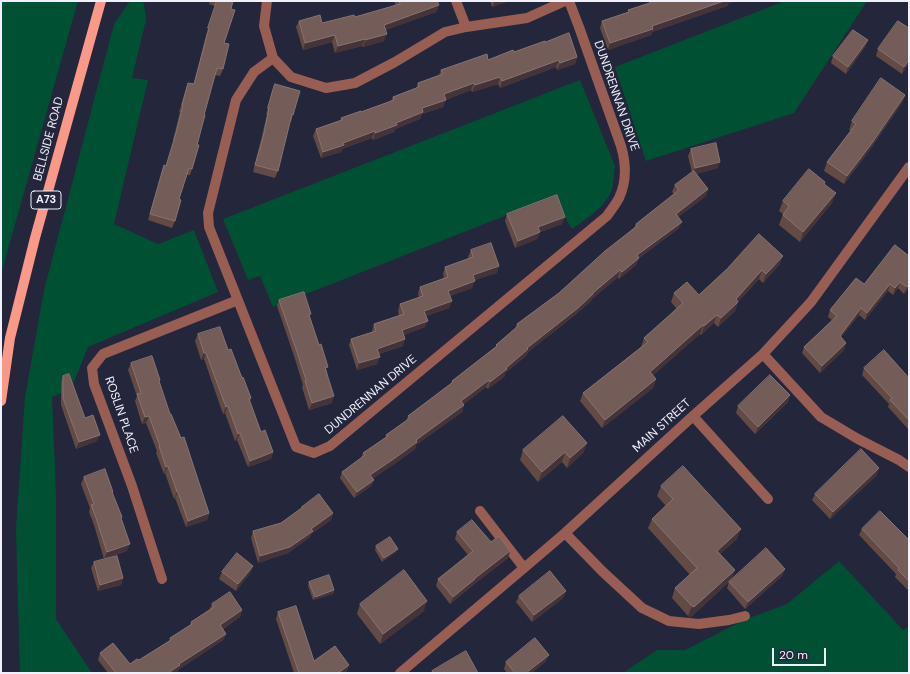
<!DOCTYPE html>
<style>
body{margin:0}
#map{position:relative;width:910px;height:674px;overflow:hidden;background:#24263c;font-family:"DM Sans",sans-serif}
canvas{display:block}
.frame{position:absolute;inset:0;border:2px solid #f0f1fd;pointer-events:none}
.scale{position:absolute;left:772px;top:648px;width:54px;height:18px;box-sizing:border-box;border:2px solid #f0f1fd;border-top:0;padding-left:5px;font-size:12px;line-height:14px;white-space:nowrap;color:#f0f1fd;-webkit-text-stroke:3px #24263c;paint-order:stroke}
</style>
<div id="map">
<canvas width="910" height="674"></canvas>
<div class="frame"></div>
<div class="scale">20 m</div>
</div>
<script>
const context = document.querySelector('canvas').getContext('2d');
context.lineJoin = 'round';
function fillPath(path, color) {
  context.fillStyle = color;
  context.fill(path, 'evenodd');
}
function strokePath(path, color, width, dash) {
  context.strokeStyle = color;
  context.lineWidth = width;
  context.lineCap = dash ? 'butt' : 'round';
  context.setLineDash(dash || []);
  context.stroke(path);
}
function label(font, color, halo, rows, align = 'center') {
  context.font = font + ' "DM Sans",sans-serif';
  context.lineWidth = 4;
  context.setLineDash([]);
  context.textBaseline = 'middle';
  context.strokeStyle = halo;
  context.fillStyle = color;
  for (const [text, x, y, turn = 0] of rows) {
    context.save();
    context.translate(x, y);
    context.rotate((+turn || 0) * Math.PI / 180);
    context.textAlign = isNaN(turn) ? turn : align;
    if (halo) context.strokeText(text, 0, 0);
    context.fillText(text, 0, 0);
    context.restore();
  }
}
fillPath(new Path2D(`
 M 1,1 L 78,1 L 1,274 Z
 M 130,1 L 142,1 L 144,4 L 146,20 L 132,78 L 148,80 L 114,224 L 158,244 L 194,230 L 218,292 L 88,347 L 71,389 L 52,397 L 56,496 L 56,619 L 92,673 L 20,673 L 16,529 L 25,397 L 44,290 L 114,24 Z
 M 785,1 L 867,1 L 794,113 L 646,161 L 615,67 Z
 M 580,80 L 615,166 C 614,175 614,186 610,194 C 602,209 586,219 572,229 L 553,197 L 273,307 L 260,276 L 248,280 L 223,219 Z
 M 839,561 L 903,630 L 909,626 L 909,673 L 623,673 L 657,650 L 685,650 L 744,620 L 787,604 Z`), '#005034');
strokePath(new Path2D(`
 M 267,1 L 264,26 L 273,58 L 291,77 L 326,88 L 355,83 L 395,62 L 445,32 L 466,27 L 527,18 L 565,1
 M 456,1 L 466,27
 M 273,58 L 254,72 L 236,100 L 208,213 L 209,227 L 296,447 L 314,453 L 330,446 L 607,216 C 611,210 616,204 619,198 C 627,181 626,163 621,146 L 579,27 L 569,1
 M 763,354 L 821,417 L 858,439 L 899,460 L 909,467
 M 693,416 L 768,499
 M 480,511 L 524,568
 M 565,533 L 602,571 L 642,608 L 669,621 L 699,624 L 729,620 L 745,616
 M 162,579 L 132,486 L 94,384 L 92,368 L 103,354 L 238,300
 M 400,673 L 524,568 L 565,533 L 693,416 L 763,354 L 811,302 L 909,167`), '#985d53', 10);
strokePath(new Path2D(`
 M 1,401 L 10,338 L 35,238 L 101,1`), '#fa9988', 10);
fillPath(new Path2D(`
 M 210,1 L 233,1 L 231,9 L 224,43 L 223,69 L 220,76 L 215,75 L 204,115 L 192,169 L 190,175 L 187,175 L 179,199 L 175,221 L 172,228 L 148,220 L 162,172 L 164,165 L 166,166 L 174,140 L 173,140 L 180,112 L 179,112 L 186,89 L 188,83 L 194,84 L 206,35 L 215,6 L 209,4 Z
 M 394,1 L 437,1 L 439,5 L 436,12 L 385,30 L 384,41 L 363,47 L 362,46 L 335,53 L 332,42 L 303,50 L 296,27 L 299,21 L 322,23 L 355,17 L 396,6 Z
 M 490,1 L 509,1 L 492,7 Z
 M 650,2 L 728,4 L 727,6 L 652,32 L 651,35 L 608,50 L 600,28 L 602,21 L 628,12 L 628,10 L 649,3 Z
 M 868,40 L 865,47 L 846,74 L 831,63 L 833,56 Z
 M 545,42 L 577,57 L 575,64 L 557,70 L 556,67 L 500,88 L 498,84 L 472,92 L 471,90 L 445,100 L 443,107 L 422,114 L 420,119 L 395,129 L 394,132 L 373,140 L 372,138 L 342,149 L 341,152 L 321,158 L 313,136 L 316,129 L 340,121 L 341,118 L 361,112 L 391,101 L 393,97 L 416,88 L 418,83 L 439,75 L 441,70 L 488,60 Z
 M 878,49 L 909,63 L 902,74 L 876,56 Z
 M 275,84 L 293,115 L 291,122 L 290,121 L 278,171 L 275,178 L 253,172 L 267,115 L 266,115 L 272,91 Z
 M 905,95 L 902,103 L 869,151 L 844,184 L 824,171 L 827,162 L 851,131 L 849,130 L 852,121 Z
 M 691,149 L 718,168 L 696,174 L 708,189 L 706,196 L 678,217 L 679,228 L 638,259 L 636,265 L 619,279 L 618,277 L 592,299 L 591,301 L 575,315 L 528,352 L 526,356 L 505,373 L 505,376 L 488,389 L 486,387 L 464,404 L 464,405 L 462,412 L 416,445 L 415,449 L 393,465 L 373,478 L 374,480 L 371,486 L 354,498 L 340,478 L 342,472 L 361,458 L 363,453 L 385,438 L 386,435 L 406,421 L 408,416 L 451,384 L 452,381 L 496,347 L 496,345 L 515,329 L 517,324 L 559,293 L 634,228 L 636,224 L 674,194 L 672,192 L 675,185 L 692,172 L 688,156 Z
 M 824,184 L 832,203 L 800,242 L 779,225 L 783,214 L 779,211 L 783,201 Z
 M 507,214 L 562,224 L 540,232 L 537,239 L 515,248 L 505,221 Z
 M 471,250 L 497,273 L 474,280 L 472,288 L 450,296 L 452,301 L 449,308 L 426,316 L 425,327 L 404,335 L 403,346 L 379,354 L 377,364 L 357,370 L 349,345 L 351,339 L 372,332 L 372,331 L 374,324 L 399,316 L 398,311 L 400,304 L 419,297 L 418,294 L 420,287 L 444,278 L 443,274 L 445,267 L 469,259 L 468,257 Z
 M 909,256 L 909,288 L 904,294 L 898,288 L 893,295 L 888,291 L 865,320 L 859,315 L 841,337 L 846,343 L 844,350 L 820,373 L 802,353 L 804,347 L 832,320 L 828,317 L 830,310 L 864,284 Z
 M 780,264 L 763,283 L 759,279 L 738,302 L 735,311 L 718,327 L 714,323 L 701,335 L 700,334 L 653,375 L 656,379 L 653,388 L 602,428 L 580,401 L 583,393 L 641,347 L 644,338 L 677,309 L 671,302 L 674,293 L 699,295 L 727,269 Z
 M 279,300 L 310,317 L 327,371 L 332,403 L 309,410 L 302,387 L 303,385 L 295,359 L 277,306 Z
 M 198,334 L 228,350 L 251,398 L 250,401 L 261,432 L 273,452 L 271,459 L 248,467 L 237,440 L 235,441 L 225,413 L 223,414 L 204,359 L 201,360 L 195,341 Z
 M 131,363 L 159,382 L 170,414 L 209,513 L 207,520 L 186,527 L 175,498 L 174,499 L 165,473 L 164,474 L 156,453 L 157,451 L 146,423 L 142,424 L 135,401 L 137,396 L 128,370 Z
 M 864,368 L 909,378 L 909,430 L 888,407 L 889,404 L 862,375 Z
 M 63,376 L 97,441 L 76,449 L 61,405 L 61,383 Z
 M 788,402 L 755,434 L 736,413 L 738,406 Z
 M 587,443 L 583,453 L 567,468 L 562,462 L 538,482 L 520,460 L 523,450 Z
 M 877,475 L 830,519 L 812,500 L 815,494 Z
 M 84,477 L 113,492 L 112,493 L 122,517 L 121,519 L 127,551 L 104,559 L 94,525 L 89,512 L 90,508 L 81,484 Z
 M 661,486 L 737,539 L 720,554 L 735,570 L 731,580 L 785,569 L 782,576 L 745,609 L 727,588 L 729,582 L 691,617 L 688,616 L 672,598 L 675,588 L 690,575 L 648,528 L 652,519 L 666,506 L 657,496 Z
 M 302,507 L 333,513 L 331,520 L 311,534 L 310,537 L 288,553 L 258,563 L 251,538 L 253,531 L 281,523 L 302,508 Z
 M 862,529 L 909,540 L 909,591 L 895,577 L 896,574 L 859,535 Z
 M 457,532 L 491,542 L 510,551 L 508,558 L 473,585 L 472,586 L 450,604 L 436,586 L 438,579 L 468,555 L 455,539 Z
 M 376,546 L 396,552 L 382,562 L 375,550 Z
 M 94,562 L 123,578 L 121,585 L 98,591 L 91,568 Z
 M 253,566 L 250,573 L 236,591 L 219,579 L 222,572 Z
 M 309,582 L 334,590 L 333,594 L 313,600 L 308,586 Z
 M 566,591 L 563,598 L 532,622 L 516,602 L 519,596 Z
 M 212,604 L 242,610 L 240,617 L 223,629 L 226,634 L 223,640 L 178,670 L 177,672 L 176,673 L 108,673 L 98,660 L 100,653 L 130,664 L 139,660 L 169,641 L 170,638 L 190,625 L 191,622 L 209,610 Z
 M 360,604 L 424,611 L 380,644 L 357,614 Z
 M 278,612 L 314,661 L 349,665 L 346,672 L 345,673 L 294,673 L 276,619 Z
 M 546,661 L 532,673 L 507,673 L 504,669 L 506,662 Z`), '#644a45');
fillPath(new Path2D(`
 M 495,1 L 509,1 L 492,7 Z
 M 724,1 L 736,1 L 728,4 L 727,6 L 652,32 L 651,35 L 608,50 L 610,43 L 652,26 Z
 M 439,5 L 436,12 L 381,32 L 384,25 Z
 M 387,34 L 384,41 L 363,47 L 365,40 Z
 M 335,35 L 332,42 L 303,50 L 305,43 Z
 M 365,39 L 362,46 L 335,53 L 338,46 Z
 M 868,40 L 865,47 L 846,74 L 848,67 Z
 M 577,57 L 575,64 L 557,70 L 560,63 Z
 M 559,60 L 556,67 L 500,88 L 502,81 Z
 M 909,60 L 909,63 L 902,74 L 904,67 Z
 M 500,77 L 498,84 L 472,92 L 475,85 Z
 M 474,83 L 471,90 L 441,101 L 444,94 Z
 M 905,95 L 902,103 L 869,151 L 844,184 L 847,176 Z
 M 446,100 L 443,107 L 422,114 L 420,119 L 395,129 L 394,132 L 373,140 L 375,133 L 396,123 L 422,108 Z
 M 375,131 L 372,138 L 342,149 L 341,152 L 321,158 L 323,152 L 343,143 Z
 M 720,162 L 718,168 L 693,175 L 695,168 Z
 M 708,189 L 706,196 L 673,221 L 676,214 Z
 M 836,193 L 832,203 L 800,242 L 803,232 Z
 M 565,217 L 562,224 L 540,232 L 537,239 L 515,248 L 518,241 L 538,227 Z
 M 682,222 L 679,228 L 638,259 L 636,265 L 619,279 L 622,272 L 637,255 Z
 M 783,256 L 780,264 L 763,283 L 766,274 Z
 M 499,266 L 497,273 L 470,282 L 473,275 Z
 M 620,270 L 618,277 L 592,299 L 591,301 L 575,315 L 528,352 L 526,356 L 505,373 L 505,376 L 488,389 L 490,382 L 527,348 Z
 M 762,270 L 759,279 L 738,302 L 735,311 L 718,327 L 721,318 L 736,299 Z
 M 475,281 L 472,288 L 446,298 L 448,291 Z
 M 900,282 L 898,288 L 893,295 L 895,288 Z
 M 890,284 L 888,291 L 865,320 L 867,313 Z
 M 909,284 L 909,288 L 904,294 L 907,287 Z
 M 452,301 L 449,308 L 422,318 L 424,311 Z
 M 861,308 L 859,315 L 837,343 L 840,336 Z
 M 717,315 L 714,323 L 701,335 L 704,326 Z
 M 428,321 L 425,327 L 400,337 L 402,330 Z
 M 703,325 L 700,334 L 647,381 L 650,372 Z
 M 405,339 L 403,346 L 375,355 L 377,349 Z
 M 846,343 L 844,350 L 820,373 L 822,366 Z
 M 204,353 L 206,353 L 204,359 L 201,360 Z
 M 380,357 L 377,364 L 357,370 L 359,363 Z
 M 656,379 L 653,388 L 602,428 L 605,420 Z
 M 489,380 L 486,387 L 459,408 L 461,401 Z
 M 790,395 L 788,402 L 755,434 L 758,427 Z
 M 334,396 L 332,403 L 309,410 L 312,403 Z
 M 464,405 L 462,412 L 416,445 L 415,449 L 393,465 L 368,482 L 370,475 Z
 M 228,406 L 225,413 L 223,414 L 226,407 Z
 M 149,416 L 146,423 L 142,424 L 145,417 Z
 M 240,433 L 237,440 L 235,441 L 238,434 Z
 M 100,435 L 97,441 L 76,449 L 79,442 Z
 M 587,443 L 583,453 L 567,468 L 570,458 Z
 M 273,452 L 271,459 L 248,467 L 250,461 Z
 M 565,452 L 562,462 L 538,482 L 542,472 Z
 M 168,466 L 165,473 L 164,474 L 166,467 Z
 M 879,468 L 877,475 L 830,519 L 833,512 Z
 M 374,480 L 371,486 L 354,498 L 357,492 Z
 M 177,492 L 178,492 L 175,498 L 174,499 Z
 M 209,513 L 207,520 L 186,527 L 188,521 Z
 M 333,513 L 331,520 L 311,534 L 310,537 L 288,553 L 258,563 L 260,556 L 311,529 Z
 M 741,529 L 737,539 L 713,560 L 717,551 Z
 M 130,544 L 127,551 L 104,559 L 107,552 Z
 M 398,549 L 396,552 L 382,562 L 384,558 Z
 M 510,551 L 508,558 L 473,585 L 472,586 L 450,604 L 453,597 L 474,579 Z
 M 253,566 L 250,573 L 236,591 L 238,584 Z
 M 785,569 L 782,576 L 745,609 L 748,602 Z
 M 735,570 L 731,580 L 691,617 L 688,616 L 692,606 Z
 M 123,578 L 121,585 L 98,591 L 100,585 Z
 M 334,590 L 333,594 L 313,600 L 315,597 Z
 M 566,591 L 563,598 L 532,622 L 534,615 Z
 M 427,601 L 424,611 L 380,644 L 383,634 Z
 M 242,610 L 240,617 L 218,632 L 220,625 Z
 M 226,634 L 223,640 L 178,670 L 177,672 L 176,673 L 168,673 L 179,664 Z
 M 549,655 L 546,661 L 532,673 L 526,673 Z
 M 349,665 L 346,672 L 345,673 L 338,673 Z`), '#443439');
const building = new Path2D(`
 M 217,1 L 233,1 L 231,9 L 235,10 L 224,43 L 229,44 L 223,69 L 217,68 L 204,115 L 205,115 L 197,145 L 199,145 L 192,169 L 189,168 L 179,199 L 181,200 L 175,221 L 150,214 L 164,165 L 166,166 L 176,133 L 183,105 L 182,105 L 188,83 L 194,84 L 209,28 L 208,28 Z
 M 399,1 L 437,1 L 439,5 L 384,25 L 387,34 L 365,40 L 365,39 L 338,46 L 335,35 L 305,43 L 299,21 L 320,15 L 322,23 L 354,15 L 355,17 L 400,4 Z
 M 652,1 L 724,1 L 652,26 L 653,29 L 610,43 L 602,21 L 629,12 L 628,10 L 650,3 L 650,2 Z
 M 898,21 L 909,28 L 909,60 L 904,67 L 878,49 Z
 M 853,30 L 868,40 L 848,67 L 833,56 Z
 M 569,33 L 577,57 L 560,63 L 559,60 L 502,81 L 500,77 L 475,85 L 474,83 L 444,94 L 446,100 L 422,108 L 423,112 L 396,123 L 397,125 L 375,133 L 375,131 L 343,143 L 344,145 L 323,152 L 316,129 L 342,120 L 341,118 L 361,111 L 361,112 L 394,100 L 393,97 L 419,87 L 418,83 L 443,74 L 441,70 L 487,54 L 488,60 L 513,50 L 514,52 L 545,41 L 545,42 Z
 M 881,78 L 905,95 L 872,143 L 847,176 L 827,162 L 856,124 L 852,121 Z
 M 275,84 L 300,91 L 293,115 L 292,114 L 278,171 L 255,165 L 263,138 L 269,108 L 268,108 Z
 M 716,143 L 720,162 L 695,168 L 691,149 Z
 M 809,169 L 825,182 L 824,184 L 836,193 L 803,232 L 783,215 L 789,206 L 783,201 Z
 M 694,171 L 708,189 L 676,214 L 682,222 L 637,255 L 639,258 L 622,272 L 620,270 L 593,293 L 593,294 L 578,308 L 527,348 L 528,349 L 506,368 L 507,369 L 490,382 L 489,380 L 461,401 L 464,405 L 416,440 L 417,442 L 395,458 L 370,475 L 374,480 L 357,492 L 342,472 L 365,455 L 363,453 L 388,436 L 386,435 L 410,418 L 408,416 L 453,382 L 452,381 L 497,346 L 496,345 L 518,326 L 517,324 L 559,293 L 605,251 L 637,226 L 636,224 L 679,190 L 675,185 Z
 M 557,195 L 565,217 L 538,227 L 540,232 L 518,241 L 507,214 Z
 M 759,234 L 783,256 L 766,274 L 762,270 L 736,299 L 738,302 L 721,318 L 717,315 L 704,326 L 703,325 L 650,372 L 656,379 L 605,420 L 583,393 L 648,342 L 644,338 L 683,303 L 674,293 L 687,282 L 699,295 L 727,269 Z
 M 491,243 L 499,266 L 473,275 L 475,281 L 448,291 L 452,301 L 424,311 L 428,321 L 402,330 L 405,339 L 377,349 L 380,357 L 359,363 L 351,339 L 376,331 L 374,324 L 404,314 L 400,304 L 423,296 L 420,287 L 448,277 L 445,267 L 473,257 L 471,250 Z
 M 895,245 L 909,256 L 909,284 L 907,287 L 900,282 L 895,288 L 890,284 L 867,313 L 861,308 L 840,336 L 846,343 L 822,366 L 804,347 L 837,316 L 830,310 L 856,278 L 864,284 Z
 M 304,292 L 311,314 L 309,315 L 319,345 L 321,344 L 328,367 L 325,368 L 334,396 L 312,403 L 305,381 L 306,380 L 297,352 L 279,300 Z
 M 220,327 L 228,350 L 231,349 L 242,378 L 243,377 L 251,398 L 249,399 L 261,432 L 265,430 L 273,452 L 250,461 L 240,433 L 238,434 L 228,406 L 226,407 L 206,353 L 204,353 L 198,334 Z
 M 884,350 L 909,378 L 909,420 L 890,400 L 892,398 L 864,368 Z
 M 152,356 L 160,380 L 159,381 L 170,414 L 171,414 L 181,438 L 184,437 L 209,513 L 188,521 L 178,492 L 177,492 L 168,466 L 166,467 L 159,446 L 160,446 L 149,416 L 145,417 L 137,394 L 141,393 L 131,363 Z
 M 69,374 L 85,418 L 93,415 L 100,435 L 79,442 L 63,398 L 63,376 Z
 M 770,375 L 790,395 L 758,427 L 738,406 Z
 M 563,416 L 587,443 L 570,458 L 565,452 L 542,472 L 523,450 Z
 M 861,449 L 879,468 L 833,512 L 815,494 Z
 M 683,466 L 741,529 L 717,551 L 735,570 L 694,607 L 692,606 L 675,588 L 697,568 L 652,519 L 673,499 L 661,486 Z
 M 105,469 L 113,492 L 112,492 L 122,517 L 121,518 L 130,544 L 107,552 L 96,518 L 91,505 L 94,504 L 84,477 Z
 M 319,494 L 333,513 L 311,529 L 313,531 L 290,547 L 260,556 L 253,531 L 281,523 L 303,507 L 302,507 Z
 M 880,511 L 909,540 L 909,581 L 898,570 L 899,568 L 862,529 Z
 M 472,520 L 491,542 L 499,536 L 510,551 L 474,579 L 475,579 L 453,597 L 438,579 L 473,551 L 457,532 Z
 M 390,537 L 398,549 L 384,558 L 376,546 Z
 M 766,548 L 785,569 L 748,602 L 729,582 Z
 M 237,553 L 253,566 L 238,584 L 222,572 Z
 M 117,556 L 123,578 L 100,585 L 94,562 Z
 M 404,570 L 427,601 L 383,634 L 360,604 Z
 M 550,571 L 566,591 L 534,615 L 519,596 Z
 M 329,575 L 334,590 L 315,597 L 309,582 Z
 M 230,592 L 242,610 L 220,625 L 226,634 L 179,664 L 180,665 L 168,673 L 116,673 L 100,653 L 113,643 L 130,664 L 137,659 L 139,660 L 171,640 L 170,638 L 192,624 L 191,622 L 214,607 L 212,604 Z
 M 296,606 L 314,661 L 335,646 L 349,665 L 338,673 L 299,673 L 278,612 Z
 M 535,638 L 549,655 L 526,673 L 515,673 L 506,662 Z
 M 466,651 L 478,673 L 434,673 L 432,671 Z`);
fillPath(building, '#745c59');
strokePath(building, '#877372', 1);
for (const [x, y, w] of [
 [46,200,30]
]) {
  const box = new Path2D();
  box.roundRect(x - w / 2, y - 9, w, 18, 3);
  context.fillStyle = '#24263c';
  context.fill(box);
  strokePath(box, '#f0f1fd', 1);
}
label('bold 11px', '#f0f1fd', null, [
 ["A73",46,200]
]);
label('12px', '#f0f1fd', '#24263c', [
 ["DUNDRENNAN DRIVE",616,96,71],
 ["BELLSIDE ROAD",49,139,-75],
 ["DUNDRENNAN DRIVE",371,395,-40],
 ["ROSLIN PLACE",121,415,71],
 ["MAIN STREET",662,426,-42]
]);
</script>
